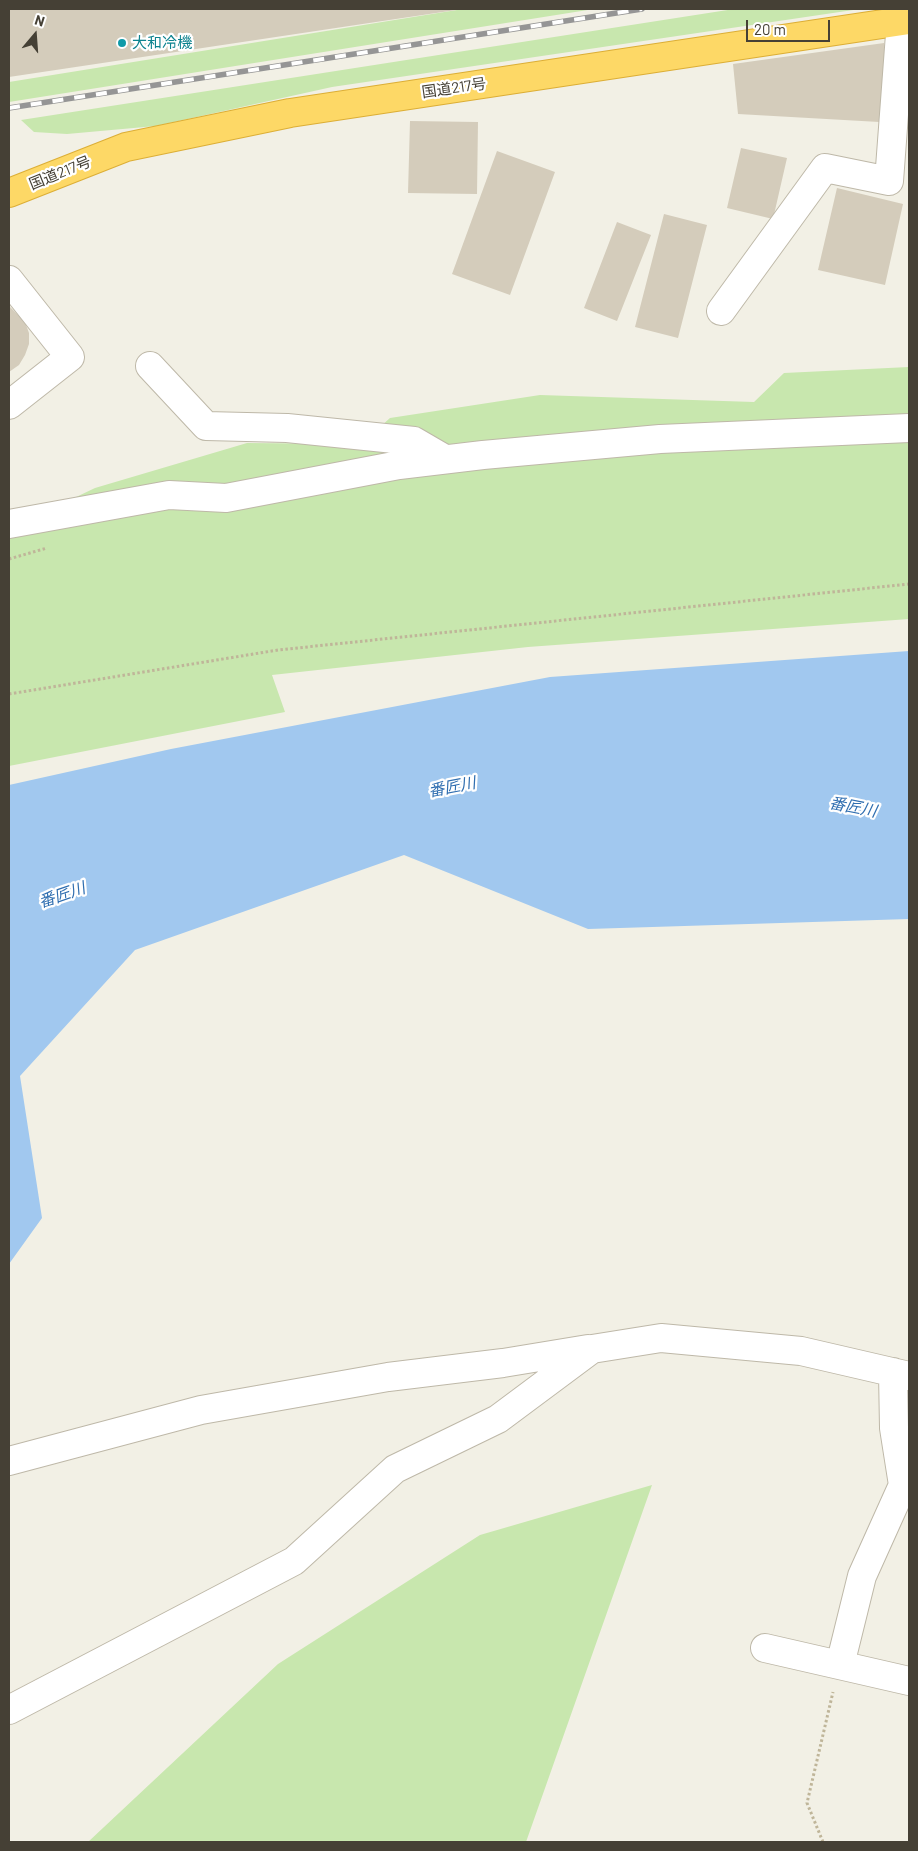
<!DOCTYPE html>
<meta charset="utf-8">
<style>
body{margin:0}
#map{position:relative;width:918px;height:1851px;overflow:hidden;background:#f2f0e5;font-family:Barlow,sans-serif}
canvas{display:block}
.frame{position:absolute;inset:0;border:10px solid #454035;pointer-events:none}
.north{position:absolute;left:10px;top:10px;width:50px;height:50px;-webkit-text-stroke:4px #fff;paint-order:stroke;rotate:18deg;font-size:14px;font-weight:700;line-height:20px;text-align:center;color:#454035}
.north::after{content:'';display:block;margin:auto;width:18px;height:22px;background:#454035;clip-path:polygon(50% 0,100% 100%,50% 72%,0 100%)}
.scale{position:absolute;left:746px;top:20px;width:84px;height:22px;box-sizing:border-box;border:2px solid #454035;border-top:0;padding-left:6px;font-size:15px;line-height:18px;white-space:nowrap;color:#454035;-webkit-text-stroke:4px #fff;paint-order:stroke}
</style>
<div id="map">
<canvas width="918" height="1851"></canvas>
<div class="frame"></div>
<div class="north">N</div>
<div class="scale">20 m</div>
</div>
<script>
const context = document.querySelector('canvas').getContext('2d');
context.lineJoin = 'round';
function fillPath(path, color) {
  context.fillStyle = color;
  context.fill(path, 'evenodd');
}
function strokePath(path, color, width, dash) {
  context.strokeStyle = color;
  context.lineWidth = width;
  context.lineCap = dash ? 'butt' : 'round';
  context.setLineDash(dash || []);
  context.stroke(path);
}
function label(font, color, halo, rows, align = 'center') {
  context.font = font + ' Barlow,"Noto Sans JP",sans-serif';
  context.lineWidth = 4.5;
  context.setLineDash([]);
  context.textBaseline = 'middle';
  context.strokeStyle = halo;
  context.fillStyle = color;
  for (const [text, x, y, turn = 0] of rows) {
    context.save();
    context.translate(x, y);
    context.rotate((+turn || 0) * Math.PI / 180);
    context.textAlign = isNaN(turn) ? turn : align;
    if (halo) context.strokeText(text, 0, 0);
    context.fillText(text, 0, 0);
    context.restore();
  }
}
fillPath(new Path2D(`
 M 463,9 L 594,9 L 9,102 L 9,82 Z
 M 734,9 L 860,9 L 332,87 L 156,126 L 67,134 L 34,132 L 21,120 Z
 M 909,367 L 909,619 L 528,647 L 272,675 L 285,712 L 9,766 L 9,529 L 95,488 L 247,443 L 361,444 L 390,418 L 540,395 L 754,402 L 784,373 Z
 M 652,1485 L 526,1842 L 88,1842 L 278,1664 L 480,1535 Z`), '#c8e7ae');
fillPath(new Path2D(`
 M 909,651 L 909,919 L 588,929 L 404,855 L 135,950 L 20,1076 L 42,1218 L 9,1264 L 9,785 L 171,749 L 550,677 Z`), '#a1c8ef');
fillPath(new Path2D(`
 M 9,9 L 456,9 L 456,10 L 9,77 Z
 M 884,43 L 897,123 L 738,114 L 733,64 Z
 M 410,121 L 478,122 L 477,194 L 408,193 Z
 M 741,148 L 787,158 L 773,219 L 727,208 Z
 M 497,151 L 555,172 L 510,295 L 452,274 Z
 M 837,188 L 903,204 L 885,285 L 818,270 Z
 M 664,214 L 707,225 L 678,338 L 635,327 Z
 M 617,222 L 651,235 L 617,321 L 584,308 Z
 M 9,306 L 25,322 L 29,333 L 29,344 L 25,355 L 19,365 L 9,372 Z`), '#d4ccbb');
const minor = new Path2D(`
 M 9,280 L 70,357 L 9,405
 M 721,311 L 825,168 L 889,181 L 901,21
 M 150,366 L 206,426 L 287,428 L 414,441 L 445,459
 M 9,524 L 169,495 L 226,498 L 399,465 L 483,455 L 660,439 L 909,428
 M 9,1461 L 201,1410 L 388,1377 L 503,1363 L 588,1349
 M 765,1648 L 909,1681
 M 840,1665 L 862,1576 L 903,1485 L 894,1428 L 893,1372
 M 9,1710 L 294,1561 L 395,1469 L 498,1419 L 592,1349 L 661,1338 L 801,1351 L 909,1376`);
const highway = new Path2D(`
 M 9,193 L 126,147 L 290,113 L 909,20`);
strokePath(minor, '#beb8a8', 30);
strokePath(highway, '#dcae36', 30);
strokePath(new Path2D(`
 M 9,559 L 47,548
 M 9,694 L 278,650 L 909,584
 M 823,1842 L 807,1803 L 833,1692`), '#bfb599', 3, [2.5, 2.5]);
strokePath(minor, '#fff', 28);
strokePath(highway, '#fdd866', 28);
const rail = new Path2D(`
 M 9,108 L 642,9`);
strokePath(rail, '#959595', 5.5);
strokePath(rail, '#fff', 4, [11]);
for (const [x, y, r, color] of [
 [122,43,5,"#0f9aa8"]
]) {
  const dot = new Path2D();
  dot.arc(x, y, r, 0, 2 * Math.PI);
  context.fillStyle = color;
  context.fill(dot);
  strokePath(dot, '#fff', 2);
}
label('15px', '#0d838f', '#fff', [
 ["大和冷機",132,43]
], 'left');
label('15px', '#454035', '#fff', [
 ["国道217号",454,88,-8],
 ["国道217号",60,173,-22]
]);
label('italic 16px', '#2f6eb0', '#fff', [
 ["番匠川",452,787,-11],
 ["番匠川",853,807,11],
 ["番匠川",62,895,-19]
]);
</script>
